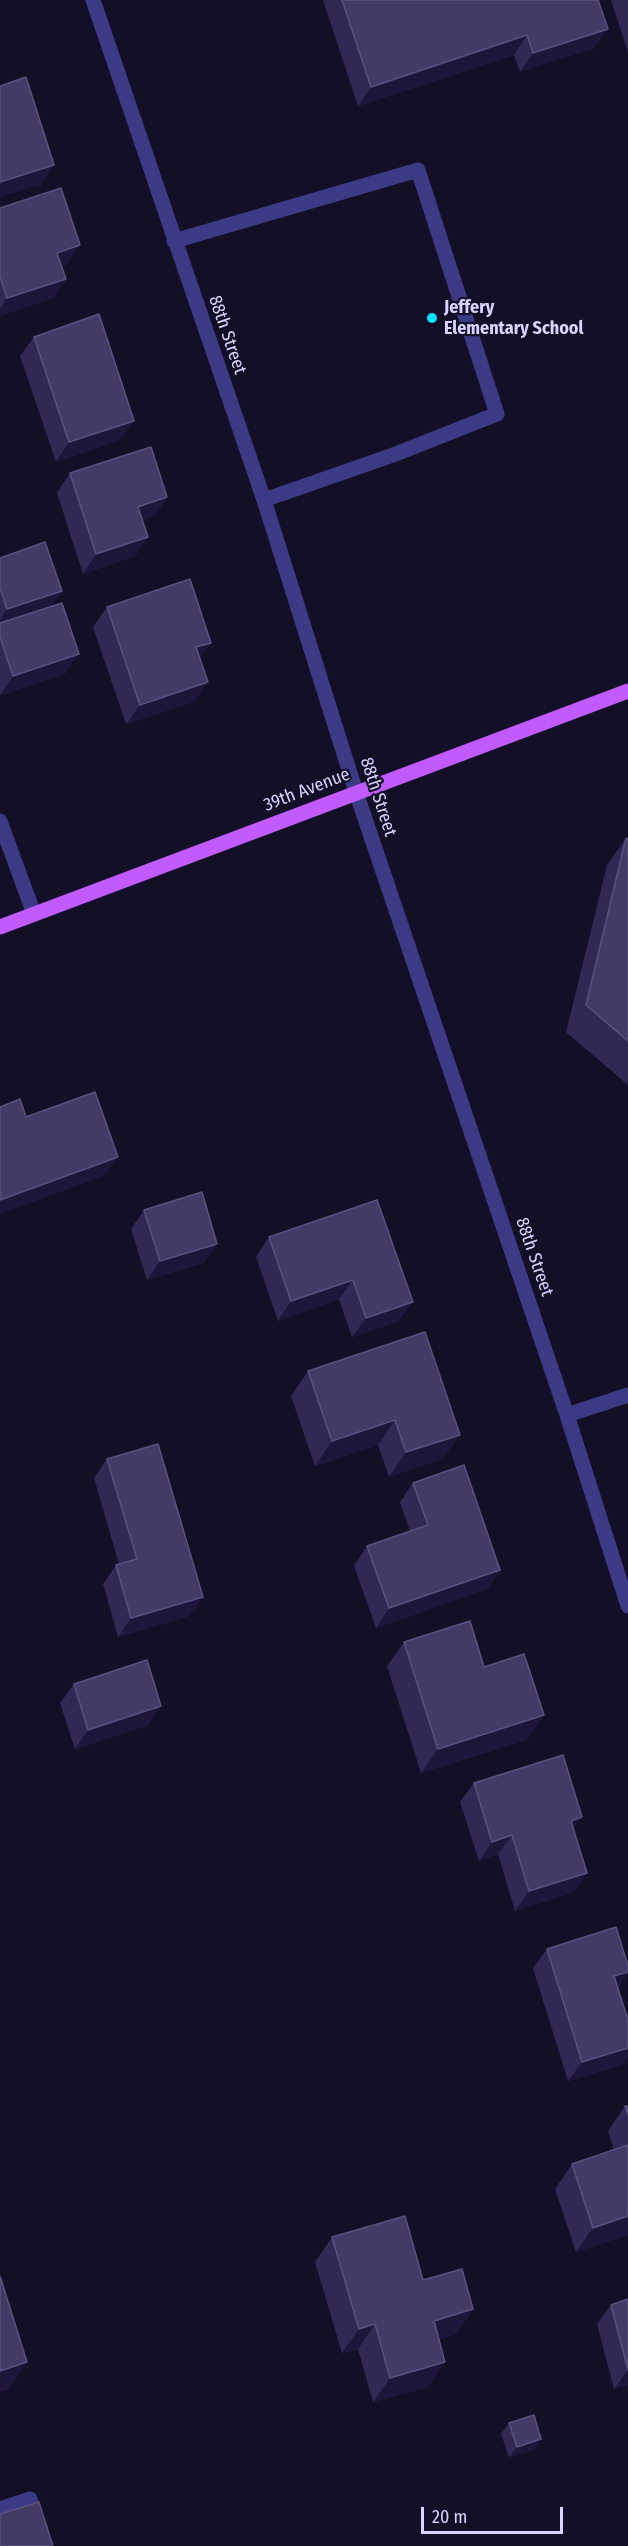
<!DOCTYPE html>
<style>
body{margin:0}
#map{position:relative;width:628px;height:2546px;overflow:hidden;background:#130f26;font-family:"Fira Sans Condensed",sans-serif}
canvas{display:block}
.scale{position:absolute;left:421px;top:2507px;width:142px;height:27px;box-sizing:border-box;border:3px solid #d9d4ff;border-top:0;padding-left:8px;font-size:18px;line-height:21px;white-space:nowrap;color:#d9d4ff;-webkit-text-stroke:4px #130f26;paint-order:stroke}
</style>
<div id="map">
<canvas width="628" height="2546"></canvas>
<div class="scale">20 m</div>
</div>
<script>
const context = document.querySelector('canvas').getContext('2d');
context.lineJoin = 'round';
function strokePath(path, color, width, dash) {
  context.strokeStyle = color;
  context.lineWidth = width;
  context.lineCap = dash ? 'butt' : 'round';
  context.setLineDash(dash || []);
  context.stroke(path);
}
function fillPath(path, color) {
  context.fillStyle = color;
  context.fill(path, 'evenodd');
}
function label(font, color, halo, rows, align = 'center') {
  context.font = font + ' "Fira Sans Condensed",sans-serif';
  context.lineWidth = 4.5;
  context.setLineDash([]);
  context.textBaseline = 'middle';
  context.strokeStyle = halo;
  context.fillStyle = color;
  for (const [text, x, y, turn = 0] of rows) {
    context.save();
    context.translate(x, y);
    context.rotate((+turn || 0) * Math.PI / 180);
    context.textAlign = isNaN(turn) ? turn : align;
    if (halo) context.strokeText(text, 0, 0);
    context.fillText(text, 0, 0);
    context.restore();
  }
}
strokePath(new Path2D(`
 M 93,0 L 264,500 L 356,792 L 567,1415 L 628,1606
 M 174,241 L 418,170 L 497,414 L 393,455 L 264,500
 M 0,821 L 34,914
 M 567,1415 L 628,1395
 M 0,2509 L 30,2499 L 43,2546`), '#3d3a85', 15);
strokePath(new Path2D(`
 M 0,927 L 628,691`), '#c25bff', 15);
fillPath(new Path2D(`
 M 323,0 L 598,0 L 594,48 L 520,72 L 514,55 L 358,106 Z
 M 611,0 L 628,0 L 628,52 Z
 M 0,208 L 66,265 L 62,266 L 66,279 L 53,298 L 0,316 Z
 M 34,337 L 120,440 L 56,462 L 20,356 Z
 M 70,473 L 167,497 L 154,516 L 142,520 L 148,537 L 135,556 L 83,574 L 57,493 Z
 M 0,558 L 62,591 L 50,607 L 65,674 L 0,695 Z
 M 107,607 L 211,643 L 200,658 L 195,701 L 126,724 L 93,627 Z
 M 626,838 L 628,839 L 628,1085 L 566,1032 L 607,865 Z
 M 377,1200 L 399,1321 L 352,1337 L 339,1299 L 278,1321 L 256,1257 L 269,1237 Z
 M 144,1210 L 217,1244 L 203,1263 L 147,1280 L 131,1229 Z
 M 308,1371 L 460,1435 L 442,1459 L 389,1477 L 378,1445 L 315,1466 L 291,1396 Z
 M 107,1459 L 189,1616 L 118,1637 L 103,1584 L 116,1565 L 119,1564 L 94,1478 Z
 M 413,1483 L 500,1570 L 487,1589 L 376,1628 L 354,1566 L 367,1546 L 410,1531 L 400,1502 Z
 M 404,1642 L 484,1667 L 544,1715 L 526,1740 L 421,1773 L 387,1666 Z
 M 74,1684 L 148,1725 L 75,1749 L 60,1703 Z
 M 474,1783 L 574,1829 L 574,1892 L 515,1911 L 498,1854 L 479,1861 L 460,1802 Z
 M 547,1949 L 628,1966 L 628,1973 L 618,1988 L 628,2020 L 628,2056 L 622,2065 L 568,2081 L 533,1968 Z
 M 625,2106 L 628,2106 L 628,2235 L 576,2252 L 555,2189 L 572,2164 L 614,2150 L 608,2131 Z
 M 332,2237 L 423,2280 L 473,2309 L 456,2334 L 439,2339 L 428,2387 L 373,2402 L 358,2349 L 342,2353 L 315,2262 Z
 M 628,2299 L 628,2385 L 614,2389 L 597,2324 L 611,2305 Z
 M 509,2423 L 541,2439 L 534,2450 L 509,2457 L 501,2434 Z`), '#312854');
fillPath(new Path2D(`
 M 608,29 L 594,48 L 520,72 L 533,53 Z
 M 527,35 L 514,55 L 358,106 L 371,87 Z
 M 54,165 L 41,185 L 0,197 L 0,182 Z
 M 80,245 L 66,265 L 44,272 L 57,253 Z
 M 66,279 L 53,298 L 0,316 L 0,309 L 7,298 Z
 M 134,421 L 120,440 L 56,462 L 69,442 Z
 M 167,497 L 154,516 L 124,526 L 138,507 Z
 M 148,537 L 135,556 L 83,574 L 96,554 Z
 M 62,591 L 48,610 L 0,626 L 0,620 L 7,609 Z
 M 211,643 L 197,662 L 196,647 Z
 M 79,654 L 65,674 L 0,695 L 13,676 Z
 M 208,682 L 195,701 L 126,724 L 140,705 Z
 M 118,1157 L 104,1176 L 0,1214 L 0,1200 Z
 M 217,1244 L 203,1263 L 147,1280 L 160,1261 Z
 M 353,1280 L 339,1299 L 278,1321 L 291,1301 Z
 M 413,1302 L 399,1321 L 352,1337 L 366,1318 Z
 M 395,1420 L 378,1445 L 315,1466 L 332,1441 Z
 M 460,1435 L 442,1459 L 389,1477 L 406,1452 Z
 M 500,1570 L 487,1589 L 376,1628 L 389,1608 Z
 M 203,1597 L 189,1616 L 118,1637 L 131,1618 Z
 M 161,1706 L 148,1725 L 75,1749 L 88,1730 Z
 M 544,1715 L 526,1740 L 421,1773 L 438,1749 Z
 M 582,1817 L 569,1836 L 571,1821 Z
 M 512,1835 L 498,1854 L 479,1861 L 492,1842 Z
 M 587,1873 L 574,1892 L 515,1911 L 529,1891 Z
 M 628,1972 L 628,1973 L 616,1990 L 614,1976 Z
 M 628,2048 L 628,2056 L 622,2065 L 568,2081 L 582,2062 Z
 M 628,2216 L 628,2235 L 576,2252 L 593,2228 Z
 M 473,2309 L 456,2334 L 416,2346 L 434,2321 Z
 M 375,2324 L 358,2349 L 342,2353 L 359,2329 Z
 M 27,2362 L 8,2390 L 0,2392 L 0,2371 Z
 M 445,2362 L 428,2387 L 373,2402 L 390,2378 Z
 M 628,2370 L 628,2385 L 614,2389 Z
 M 541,2439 L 534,2450 L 509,2457 L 517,2447 Z`), '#1d163a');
const building = new Path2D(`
 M 342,0 L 598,0 L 608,29 L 533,53 L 527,35 L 371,87 Z
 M 26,77 L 54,165 L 0,182 L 0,86 Z
 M 61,188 L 80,245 L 57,253 L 66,279 L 7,298 L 0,277 L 0,208 Z
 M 99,314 L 134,421 L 69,442 L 34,337 Z
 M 151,447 L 167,497 L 138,507 L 148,537 L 96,554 L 70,473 Z
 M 45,542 L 62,591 L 7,609 L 0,588 L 0,558 Z
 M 190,579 L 211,643 L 196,647 L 208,682 L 140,705 L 107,607 Z
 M 62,603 L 79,654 L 13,676 L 0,637 L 0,623 Z
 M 626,838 L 628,839 L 628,1041 L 586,1005 Z
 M 95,1092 L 118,1157 L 0,1200 L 0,1107 L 20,1099 L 26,1117 Z
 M 202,1192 L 217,1244 L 160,1261 L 144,1210 Z
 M 377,1200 L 413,1302 L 366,1318 L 353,1280 L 291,1301 L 269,1237 Z
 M 425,1332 L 460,1435 L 406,1452 L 395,1420 L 332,1441 L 308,1371 Z
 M 158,1444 L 203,1597 L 131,1618 L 116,1565 L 137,1559 L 107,1459 Z
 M 464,1465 L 500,1570 L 389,1608 L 367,1546 L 428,1525 L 413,1483 Z
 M 470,1621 L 484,1667 L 524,1654 L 544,1715 L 438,1749 L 404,1642 Z
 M 147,1660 L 161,1706 L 88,1730 L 74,1684 Z
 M 563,1755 L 582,1817 L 571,1821 L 587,1873 L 529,1891 L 512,1835 L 492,1842 L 474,1783 Z
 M 616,1927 L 628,1966 L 628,1972 L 614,1976 L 628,2020 L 628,2048 L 582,2062 L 547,1949 Z
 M 625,2106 L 628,2106 L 628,2115 Z
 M 628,2145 L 628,2216 L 593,2228 L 572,2164 Z
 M 405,2216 L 423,2280 L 462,2269 L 473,2309 L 434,2321 L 445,2362 L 390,2378 L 375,2324 L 359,2329 L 332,2237 Z
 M 0,2276 L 27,2362 L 0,2371 Z
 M 628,2299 L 628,2370 L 611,2305 Z
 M 534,2415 L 541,2439 L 517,2447 L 509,2423 Z
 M 39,2502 L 53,2546 L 0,2546 L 0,2514 Z`);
fillPath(building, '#433a66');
strokePath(building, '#5a527e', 1.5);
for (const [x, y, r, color] of [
 [432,318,6,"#00e5ff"]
]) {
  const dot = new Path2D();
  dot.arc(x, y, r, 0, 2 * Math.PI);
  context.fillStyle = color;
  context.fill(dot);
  strokePath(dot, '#130f26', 2);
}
label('bold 18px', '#d9d4ff', '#130f26', [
 ["Jeffery",444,308],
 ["Elementary School",444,329]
], 'left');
label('18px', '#d9d4ff', '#130f26', [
 ["88th Street",227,335,71],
 ["39th Avenue",307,790,-21],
 ["88th Street",378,797,72],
 ["88th Street",534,1257,71]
]);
</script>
